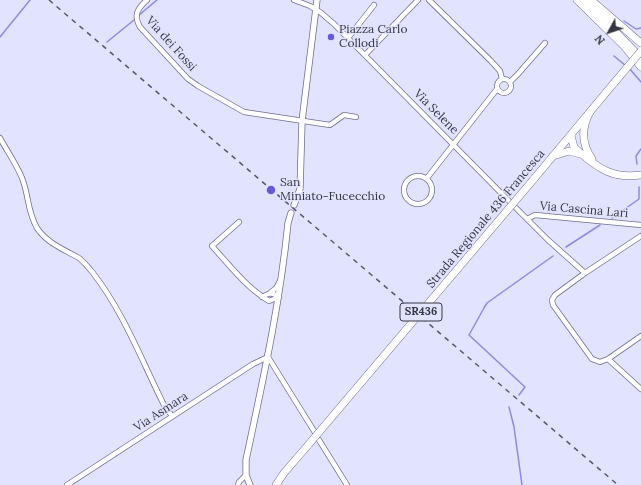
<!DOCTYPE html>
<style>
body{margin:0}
#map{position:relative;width:641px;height:485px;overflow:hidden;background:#e2e3ff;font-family:Lora,serif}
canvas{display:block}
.north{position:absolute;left:589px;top:12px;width:40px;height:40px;-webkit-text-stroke:3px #e2e3ff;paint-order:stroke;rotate:230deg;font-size:11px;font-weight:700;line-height:16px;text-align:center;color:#363644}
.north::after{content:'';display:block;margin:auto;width:14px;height:18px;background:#363644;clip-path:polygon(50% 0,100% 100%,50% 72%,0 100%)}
</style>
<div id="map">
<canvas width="641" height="485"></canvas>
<div class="north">N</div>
</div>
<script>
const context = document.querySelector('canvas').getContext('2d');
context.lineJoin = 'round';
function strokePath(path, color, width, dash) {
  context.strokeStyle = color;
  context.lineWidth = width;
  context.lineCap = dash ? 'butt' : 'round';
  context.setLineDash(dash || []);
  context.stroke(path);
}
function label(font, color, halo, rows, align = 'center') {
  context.font = font + ' Lora,serif';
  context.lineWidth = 3;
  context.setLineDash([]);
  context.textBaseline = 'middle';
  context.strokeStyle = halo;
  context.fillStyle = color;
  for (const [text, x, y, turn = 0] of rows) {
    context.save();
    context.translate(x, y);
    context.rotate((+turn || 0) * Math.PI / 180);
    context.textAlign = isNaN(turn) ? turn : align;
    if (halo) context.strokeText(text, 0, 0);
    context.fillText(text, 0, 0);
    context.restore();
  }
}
strokePath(new Path2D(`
 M 138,16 L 157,0
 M 624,21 L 636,29 L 641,28
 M 0,37 L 30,0
 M 107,42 L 134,20
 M 614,56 L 626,66
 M 629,68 L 641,82
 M 637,164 L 636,156 L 641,149
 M 612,218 L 639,199 L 639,187
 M 566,247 L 600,225
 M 519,395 L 525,387 L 469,335 L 484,308 L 487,303 L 553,256
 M 509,407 L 514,427 L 522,485`), '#8e8ae0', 1.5);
const minor = new Path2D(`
 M 147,0 C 138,8 133,15 140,27 L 188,79 L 198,86 L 244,112 L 330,125 L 344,115 L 356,117
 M 294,0 L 310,6 L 320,12 L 334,24 L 509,201
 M 429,0 L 491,61 L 500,71 L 502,79
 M 348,38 L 374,5
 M 365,55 L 418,0
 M497 86a7 7 0 1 1 14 0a7 7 0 1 1-14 0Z
 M 510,82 L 518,74 L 545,43
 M 0,138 C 7,151 17,165 22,178 C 29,195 27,211 37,228 C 47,243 63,249 79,258 C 84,262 89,268 93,273 C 124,313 142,361 164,405 L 172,416
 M404 190a14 14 0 1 1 28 0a14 14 0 1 1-28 0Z
 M 427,178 L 497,89
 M 516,208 L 548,240 L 585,273
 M 527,219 L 535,215 L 641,225
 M 239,222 L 212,246 C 230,266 246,287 269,301 L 279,297
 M 641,236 L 585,273 L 555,295 L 552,300 L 553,305 L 592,359 L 600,362 L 608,359 L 641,336
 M 270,293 L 276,288 L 280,281
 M 262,297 C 269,293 272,292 279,297
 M 608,359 L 641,389
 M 319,440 L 347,485
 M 67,485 L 253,364 L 268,357 L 314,431
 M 238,485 L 239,482 L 246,475`);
const tertiary = new Path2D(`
 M 294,205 L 300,189 L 302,121 L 317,0
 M 250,485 L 246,475 L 246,460 C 263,380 280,304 288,223 L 291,213`);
const primary = new Path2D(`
 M 533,180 L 614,83
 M 276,485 L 284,473 L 309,444`);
const trunk = new Path2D(`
 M 577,0 L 625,47 L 641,67
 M 585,0 L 641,58
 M 591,0 L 641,43
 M 590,112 C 581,128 581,143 592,159
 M 571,136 L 574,147 L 578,151 C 599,169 613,179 641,175
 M 553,156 L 569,151 L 580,154`);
strokePath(minor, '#6d6d8c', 6);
strokePath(tertiary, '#6d6d8c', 7);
strokePath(primary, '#6d6d8c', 8);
strokePath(trunk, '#6d6d8c', 8);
strokePath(minor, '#fff', 4.5);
strokePath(tertiary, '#fff', 5.5);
strokePath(primary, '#fff', 7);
strokePath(trunk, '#fff', 7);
strokePath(new Path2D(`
 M 49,0 L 618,485`), '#565767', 1.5, [5, 5]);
const primaryBridge = new Path2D(`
 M 614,83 L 641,51
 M 309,444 L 533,180`);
strokePath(primaryBridge, '#6d6d8c', 8, []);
strokePath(primaryBridge, '#fff', 7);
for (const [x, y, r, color] of [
 [331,37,4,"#6859d2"],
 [271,190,5,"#6859d2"]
]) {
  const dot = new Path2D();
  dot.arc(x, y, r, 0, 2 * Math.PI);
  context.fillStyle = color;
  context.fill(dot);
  strokePath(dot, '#e2e3ff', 1.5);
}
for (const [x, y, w] of [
 [421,312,42]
]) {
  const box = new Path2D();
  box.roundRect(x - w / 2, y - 9, w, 18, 3);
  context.fillStyle = '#e2e3ff';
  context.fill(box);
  strokePath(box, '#363644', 1);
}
label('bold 11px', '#363644', null, [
 ["SR436",421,312]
]);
label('12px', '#363644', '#e2e3ff', [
 ["Piazza Carlo",339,30],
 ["Collodi",339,44],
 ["San",280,183],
 ["Miniato-Fucecchio",280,197]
], 'left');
label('12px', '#363644', '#e2e3ff', [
 ["Via dei Fossi",171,44,48],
 ["Via Selene",436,112,45],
 ["Via Cascina Lari",584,210,5],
 ["Strada Regionale 436 Francesca",486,219,-50],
 ["Via Asmara",161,412,-33]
]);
</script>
